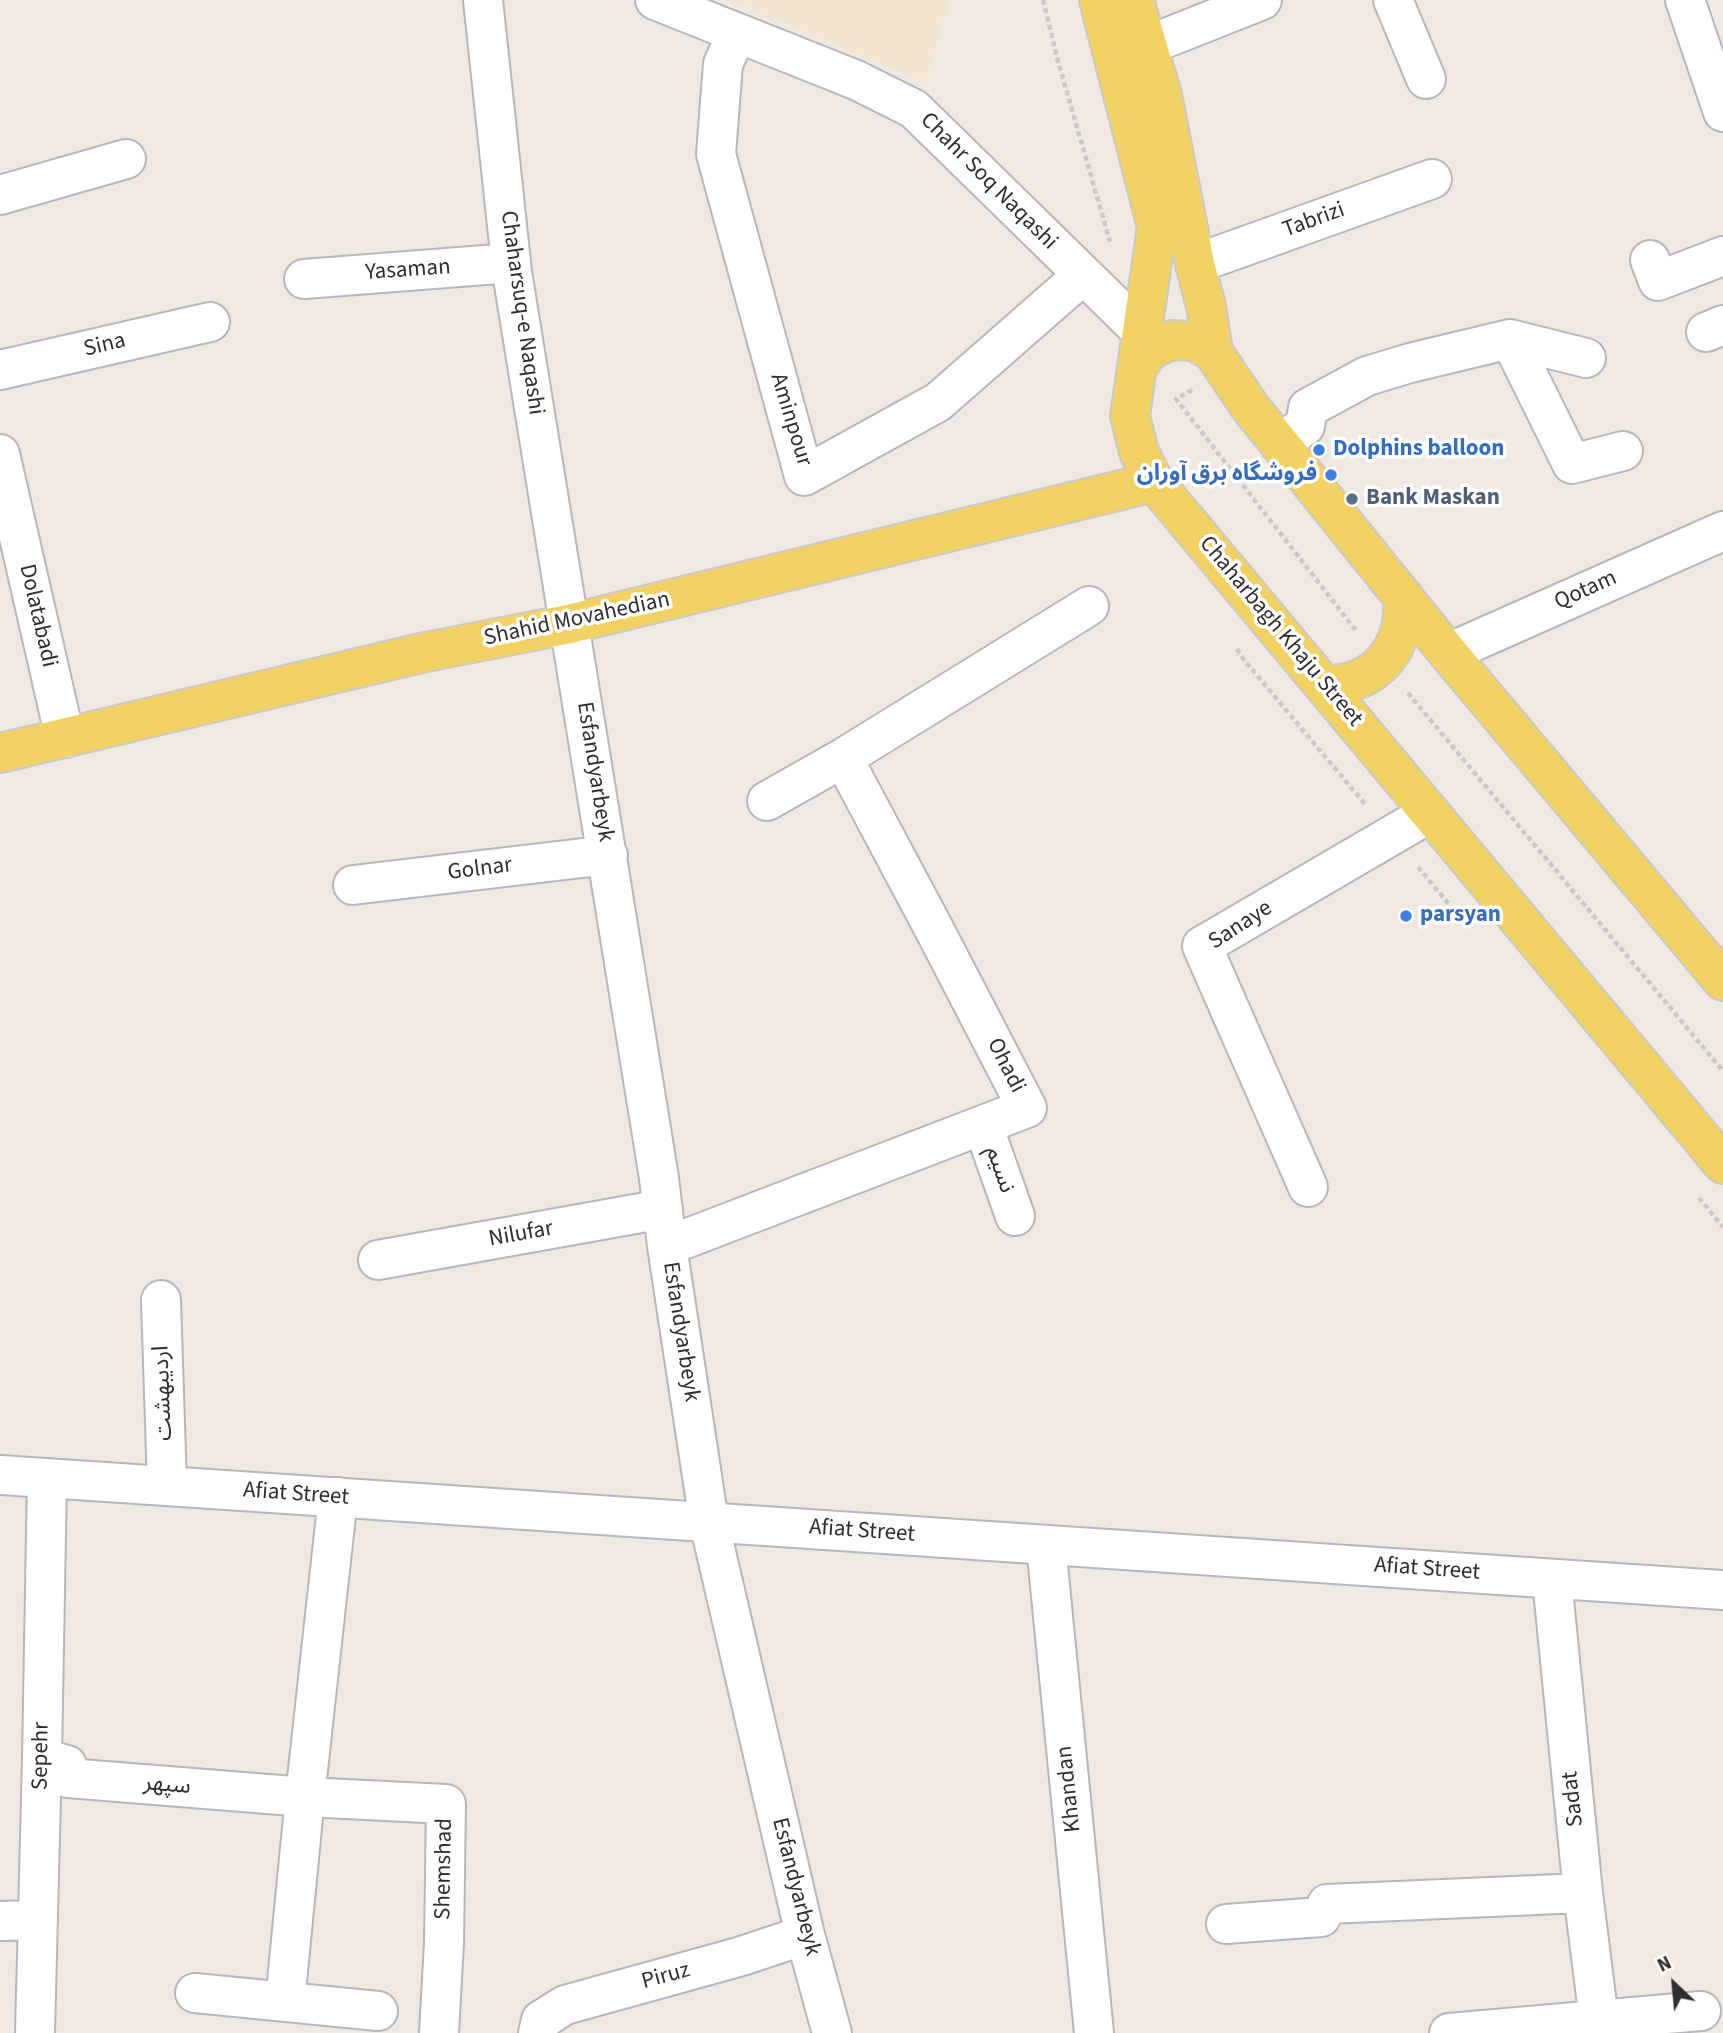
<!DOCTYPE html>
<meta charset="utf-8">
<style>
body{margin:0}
#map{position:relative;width:1723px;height:2033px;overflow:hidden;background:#efe9e1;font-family:"Source Sans 3",sans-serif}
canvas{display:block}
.north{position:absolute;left:1639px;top:1949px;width:70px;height:70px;-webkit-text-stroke:5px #fff;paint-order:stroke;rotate:334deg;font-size:19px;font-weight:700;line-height:28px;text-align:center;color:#2e2e2e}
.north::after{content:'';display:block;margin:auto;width:24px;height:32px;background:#2e2e2e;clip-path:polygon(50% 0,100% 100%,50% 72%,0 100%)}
</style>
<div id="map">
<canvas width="1723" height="2033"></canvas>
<div class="north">N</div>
</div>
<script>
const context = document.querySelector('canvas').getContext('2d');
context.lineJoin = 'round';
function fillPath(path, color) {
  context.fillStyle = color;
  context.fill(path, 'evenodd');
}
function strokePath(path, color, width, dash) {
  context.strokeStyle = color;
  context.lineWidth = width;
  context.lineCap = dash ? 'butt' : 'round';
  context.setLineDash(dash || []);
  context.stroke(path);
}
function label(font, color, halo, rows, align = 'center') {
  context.font = font + ' "Source Sans 3","Noto Sans Arabic",sans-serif';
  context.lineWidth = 7;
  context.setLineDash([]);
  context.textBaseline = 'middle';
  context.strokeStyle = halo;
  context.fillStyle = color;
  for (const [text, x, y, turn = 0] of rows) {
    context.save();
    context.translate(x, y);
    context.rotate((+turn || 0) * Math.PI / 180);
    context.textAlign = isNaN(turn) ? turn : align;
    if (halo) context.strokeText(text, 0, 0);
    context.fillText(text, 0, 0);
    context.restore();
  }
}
fillPath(new Path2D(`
 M 729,0 L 950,0 L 925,83 Z`), '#f0e6d1');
const minor = new Path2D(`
 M 483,0 L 512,272 L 659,1178 L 667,1246 L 709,1522 L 805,1935 L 832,2033
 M 655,0 L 856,80 L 914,109 L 1143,333
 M 1393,0 L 1426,79
 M 1685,0 L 1723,112
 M 737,33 L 723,64 L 716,154 L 804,476 L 938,402 L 1083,275
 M 1146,46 L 1262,0
 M 0,195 L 126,159
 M 1650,260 L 1658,281 L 1723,256
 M 1195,264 L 1432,179
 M 304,279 L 511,263
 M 1706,332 L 1723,325
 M 1586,358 L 1510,339 L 1572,464 L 1623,451
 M 0,370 L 210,322
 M 1279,443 L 1305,426 L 1308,408 L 1367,376 L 1410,363 L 1510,339
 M 0,454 L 65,738
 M 1448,653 L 1723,531
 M 767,801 L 843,758 L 1089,606
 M 353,885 L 608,855
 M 983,1125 L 1015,1216
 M 1308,1187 L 1202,946 L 1430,813
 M 667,1246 L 1027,1108 L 933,927 L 843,758
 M 378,1260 L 663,1209
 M 161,1300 L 167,1486
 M 0,1475 L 1723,1590
 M 1046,1545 L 1094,2033
 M 1552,1579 L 1583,1893 L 1599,2020
 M 42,1758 L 67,1765 L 68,1778 L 305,1797 L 446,1804 L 444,1943 L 439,2033
 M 0,1921 L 38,1920
 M 1226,1924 L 1321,1917 L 1327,1904 L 1583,1893
 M 195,1993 L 378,2011
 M 285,2002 L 305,1797 L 338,1497
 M 35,2033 L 42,1758 L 47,1478
 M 538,2033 L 541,2020 L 565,2005 L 742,1956 L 805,1935
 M 1449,2033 L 1701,2011`);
const major = new Path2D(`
 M 1099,0 L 1157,227 L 1130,416 L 1139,452 L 1154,482 L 1723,1164
 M 1134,0 L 1162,95 L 1195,264 L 1206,306 L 1213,352 L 1250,407 L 1448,653 L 1723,981
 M 1137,367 L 1151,349 L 1172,340 L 1194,341 L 1213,352
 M 1324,685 C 1377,686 1407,647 1403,596
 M 0,753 L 421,653 L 569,624 L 1154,482`);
strokePath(minor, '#b4b7c1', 42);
strokePath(major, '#c9c9c9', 42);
strokePath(new Path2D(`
 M 1043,0 L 1058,61 L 1110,242
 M 1192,390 L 1176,399 L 1357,632
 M 1237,649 L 1244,660 L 1365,804
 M 1408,693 L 1723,1071
 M 1418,867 L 1457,914
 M 1699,1198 L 1723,1227`), '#c9c9c9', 4.5, [5, 3.5]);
strokePath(minor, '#fff', 38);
strokePath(major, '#f2d163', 38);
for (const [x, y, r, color] of [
 [1319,450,7,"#3f7fe0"],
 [1331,475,7,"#3f7fe0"],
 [1352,499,7,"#5c6f8a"],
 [1406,916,7,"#3f7fe0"]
]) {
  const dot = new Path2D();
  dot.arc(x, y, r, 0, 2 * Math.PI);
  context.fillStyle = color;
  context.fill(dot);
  strokePath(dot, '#fff', 2.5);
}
label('23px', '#2e2e2e', '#fff', [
 ["Chahr Soq Naqashi",988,182,45],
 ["Tabrizi",1314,221,-20],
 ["Yasaman",408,271,-4],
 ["Chaharsuq-e Naqashi",521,313,82],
 ["Sina",105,346,-13],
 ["Aminpour",790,420,73],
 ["Qotam",1586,591,-24],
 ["Dolatabadi",37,616,77],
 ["Shahid Movahedian",577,620,-12],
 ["Chaharbagh Khaju Street",1280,632,50],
 ["Esfandyarbeyk",594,772,81],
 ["Golnar",480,870,-7],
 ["Sanaye",1241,926,-33],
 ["Ohadi",1005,1066,63],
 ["نسیم",999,1170,71],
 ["Nilufar",521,1235,-10],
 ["Esfandyarbeyk",680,1332,81],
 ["اردیبهشت",164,1393,-92],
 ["Afiat Street",296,1495,4],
 ["Afiat Street",862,1532,4],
 ["Afiat Street",1427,1570,4],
 ["Sepehr",42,1756,-89],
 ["سپهر",167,1786,5],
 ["Khandan",1070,1789,-96],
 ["Sadat",1574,1799,-96],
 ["Shemshad",445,1869,-89],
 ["Esfandyarbeyk",795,1887,76],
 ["Piruz",666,1977,-15]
]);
label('bold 23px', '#366cbe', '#fff', [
 ["Dolphins balloon",1333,450],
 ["فروشگاه برق آوران",1317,475,"right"],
 ["parsyan",1420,916]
], 'left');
label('bold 23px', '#4e5e75', '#fff', [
 ["Bank Maskan",1366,499]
], 'left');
</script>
